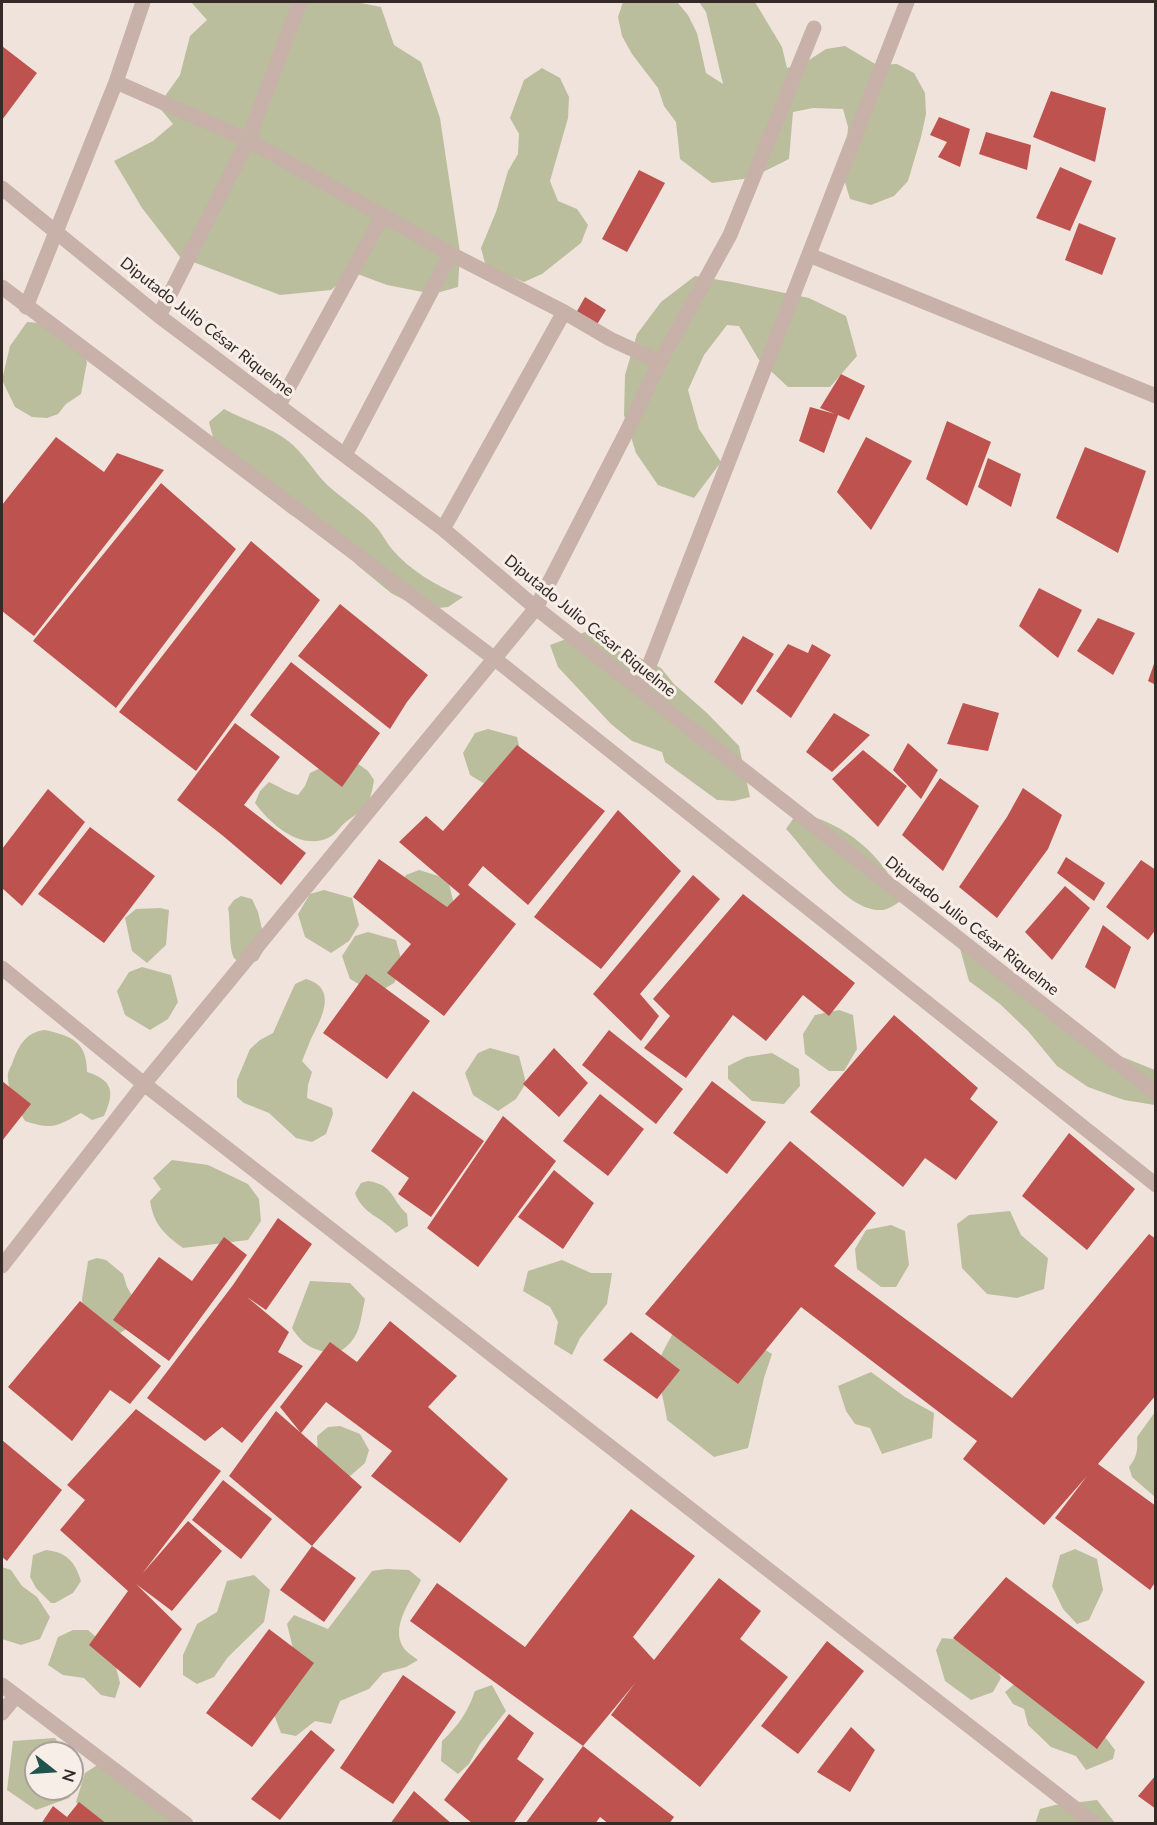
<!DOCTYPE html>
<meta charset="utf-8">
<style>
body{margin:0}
#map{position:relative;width:1157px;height:1825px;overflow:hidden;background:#f0e3dc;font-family:Lato,sans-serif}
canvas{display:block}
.frame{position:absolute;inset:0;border:3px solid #352a28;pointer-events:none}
.north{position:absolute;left:24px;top:1741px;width:60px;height:60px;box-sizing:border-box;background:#f8eee8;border:2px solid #aaa09b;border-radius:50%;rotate:107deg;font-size:16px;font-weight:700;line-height:24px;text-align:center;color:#352a28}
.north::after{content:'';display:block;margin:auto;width:21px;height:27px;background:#21544d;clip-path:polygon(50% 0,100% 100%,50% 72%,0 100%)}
</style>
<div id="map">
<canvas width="1157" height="1825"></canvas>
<div class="frame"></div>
<div class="north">N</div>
</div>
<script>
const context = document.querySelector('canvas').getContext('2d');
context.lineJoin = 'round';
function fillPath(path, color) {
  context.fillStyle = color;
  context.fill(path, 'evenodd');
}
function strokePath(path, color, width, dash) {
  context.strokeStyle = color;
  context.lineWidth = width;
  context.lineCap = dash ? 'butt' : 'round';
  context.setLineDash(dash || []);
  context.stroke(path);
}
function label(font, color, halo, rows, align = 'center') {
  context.font = font + ' Lato,sans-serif';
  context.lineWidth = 6;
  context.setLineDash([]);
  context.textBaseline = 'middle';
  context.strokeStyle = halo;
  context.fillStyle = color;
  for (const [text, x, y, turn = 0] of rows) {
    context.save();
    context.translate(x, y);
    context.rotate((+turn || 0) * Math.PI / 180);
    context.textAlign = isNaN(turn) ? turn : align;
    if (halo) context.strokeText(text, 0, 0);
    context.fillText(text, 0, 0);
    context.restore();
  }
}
fillPath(new Path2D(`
 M 191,2 L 356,2 L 381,7 L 394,45 L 421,62 L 440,118 L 460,252 L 458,287 L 433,294 L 387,285 L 352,272 L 331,290 L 280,295 L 180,257 L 142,208 L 114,161 L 153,141 L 173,124 L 158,106 L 180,75 L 190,36 L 207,20 Z
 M 623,2 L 677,2 L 688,15 L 697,33 L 706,73 L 723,84 L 706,12 L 699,2 L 755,2 L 782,47 L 787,68 L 806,62 L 826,49 L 845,46 L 877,65 L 897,64 L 914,73 L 925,93 L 926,114 L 921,137 L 908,181 L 894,196 L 871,205 L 850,199 L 844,179 L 848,127 L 843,109 L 813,108 L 793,112 L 789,159 L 751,178 L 712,183 L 680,159 L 676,122 L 664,106 L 658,88 L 632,54 L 622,36 L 618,17 Z
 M 542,68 L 560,78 L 569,97 L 568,118 L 550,181 L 558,201 L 577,209 L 588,225 L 581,243 L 542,274 L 524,282 L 486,267 L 481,248 L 496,212 L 508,171 L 518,154 L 519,134 L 510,118 L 524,80 Z
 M 695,276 L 732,282 L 809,298 L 846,316 L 857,356 L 830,387 L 788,387 L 759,360 L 739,326 L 727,325 L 704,355 L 688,390 L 699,429 L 721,462 L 694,498 L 658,485 L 636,453 L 624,415 L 625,375 L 637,334 L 661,302 Z
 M 27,322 L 55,324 L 76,342 L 87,362 L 81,394 L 66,404 L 58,414 L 47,418 L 32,417 L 15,407 L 2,380 L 10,346 Z
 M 224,409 C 247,422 273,427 293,445 C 308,459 318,478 333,490 C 348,503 365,513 378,529 C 383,535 386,542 391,548 C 409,570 437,586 463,597 L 448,607 L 428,609 L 410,603 L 391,593 L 357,565 L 343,547 L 311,524 L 291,515 L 259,490 L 214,441 L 209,422 Z
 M 585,632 L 661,668 L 674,684 L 707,713 L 739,746 L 750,797 L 734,801 L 717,800 L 665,762 L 662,752 L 632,741 L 611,724 L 558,667 L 550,645 Z
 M 488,729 L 517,737 L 523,763 L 495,790 L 470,775 L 463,753 L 475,733 Z
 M 354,761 L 368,771 L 374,780 C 370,805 367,807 347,821 C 341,825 337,833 330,837 C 302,852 271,825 255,803 L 260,791 L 269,782 C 278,786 290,794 298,795 L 305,786 L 310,773 L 327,765 Z
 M 797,813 C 844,821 885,857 903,900 C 897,903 888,910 882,910 C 845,912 809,853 786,829 Z
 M 419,870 L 448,879 L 454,905 L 445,922 L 394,895 L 406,875 Z
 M 324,890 L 352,898 L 359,925 L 349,941 L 331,953 L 305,937 L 298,914 L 310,894 Z
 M 241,896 L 252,899 L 258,912 L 266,946 L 258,960 L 249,965 C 245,963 238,962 235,959 C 228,952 231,920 228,908 L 234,900 Z
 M 160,908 L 169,910 L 166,945 L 147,963 L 132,951 L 125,918 L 136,909 Z
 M 368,932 L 396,940 L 403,966 L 394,983 L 376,994 L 350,979 L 342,956 L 355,936 Z
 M 957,938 L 1115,1054 L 1155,1070 L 1155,1105 L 1124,1100 L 1088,1087 L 1057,1066 L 1028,1031 L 1000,1004 L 969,981 Z
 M 142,967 L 171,975 L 178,1002 L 168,1019 L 150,1030 L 125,1015 L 117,991 L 129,972 Z
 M 306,979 C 338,988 322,1018 311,1039 C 308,1046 305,1054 302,1061 L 312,1072 L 308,1085 L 307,1098 L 332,1108 L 333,1114 L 326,1134 L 312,1142 L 296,1138 L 269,1113 L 244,1103 L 237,1097 L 237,1080 L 250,1049 L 260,1040 L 273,1033 L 295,984 Z
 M 839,1010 L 853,1015 L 857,1049 L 844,1071 L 829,1071 L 805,1054 L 803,1034 L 815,1015 Z
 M 45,1030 C 71,1036 87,1041 87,1072 C 113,1080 115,1092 104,1116 L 92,1120 L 81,1113 C 56,1127 52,1130 25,1121 C 18,1109 8,1093 8,1078 C 7,1073 10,1068 12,1064 C 18,1047 25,1032 45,1030 Z
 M 490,1048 L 519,1056 L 526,1083 L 516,1099 L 498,1111 L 473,1095 L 465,1073 L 478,1053 Z
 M 772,1053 L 799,1069 L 800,1086 L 784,1104 L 752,1101 L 728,1079 L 728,1066 L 746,1057 Z
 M 172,1160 L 208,1165 L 248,1184 L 259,1199 L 261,1221 L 248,1240 L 183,1248 C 164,1234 154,1225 150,1201 L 161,1189 L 153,1178 Z
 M 368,1181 C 394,1185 390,1198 407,1214 L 408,1226 L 396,1233 C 382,1217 362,1214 355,1193 L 361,1183 Z
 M 1010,1211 L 1021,1235 L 1048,1258 L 1044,1289 L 1017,1298 L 987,1294 L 962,1268 L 957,1224 L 969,1215 Z
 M 891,1225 L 905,1231 L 909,1265 L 896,1287 L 881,1287 L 857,1269 L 855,1249 L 866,1230 Z
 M 97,1258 L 106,1260 L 123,1274 L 127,1287 L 137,1304 L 136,1323 L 109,1340 L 83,1310 L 82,1299 L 88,1261 Z
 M 562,1260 L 591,1273 L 612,1273 L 607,1304 L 580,1338 L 572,1355 L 554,1344 L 558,1322 L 550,1307 L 523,1291 L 528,1271 Z
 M 310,1281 L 350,1283 L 365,1299 C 359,1326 361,1339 336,1354 C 314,1350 304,1347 292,1328 Z
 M 728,1326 L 772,1354 L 764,1378 L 748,1448 L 714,1457 L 667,1420 C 665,1402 655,1375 660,1359 C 663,1350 669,1341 673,1333 Z
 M 871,1372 L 905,1397 L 934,1413 L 932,1438 L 882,1454 L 870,1428 L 855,1424 L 846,1411 L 838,1386 Z
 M 1155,1412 L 1155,1497 L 1132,1477 L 1129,1467 C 1137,1457 1138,1450 1137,1437 Z
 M 340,1426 L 360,1434 L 369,1450 L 365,1463 L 349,1477 L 318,1457 L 317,1436 L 328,1427 Z
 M 1075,1549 L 1097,1559 L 1103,1590 L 1089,1620 L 1077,1624 L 1063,1609 L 1052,1586 L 1060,1555 Z
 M 46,1550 C 67,1552 75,1562 81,1581 L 73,1593 L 55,1603 L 51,1603 L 36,1588 L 30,1577 L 33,1555 Z
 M 2,1567 L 11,1570 L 22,1586 L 37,1597 L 50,1617 L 40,1639 L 21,1645 L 2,1639 Z
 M 386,1569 L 409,1570 L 421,1580 C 412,1599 390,1626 403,1647 C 406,1652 413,1656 418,1660 L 406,1667 L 383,1673 L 369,1689 L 340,1701 L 331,1724 L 315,1721 L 296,1736 L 281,1733 L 270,1704 L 296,1661 L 287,1624 L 294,1615 L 328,1629 L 372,1571 Z
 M 254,1575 L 270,1590 L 264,1622 L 228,1657 L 214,1677 L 197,1684 L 183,1675 L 183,1655 L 197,1624 L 217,1612 L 227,1581 Z
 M 73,1630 L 88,1630 L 112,1651 L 120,1683 L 115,1698 L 101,1695 L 84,1678 L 63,1675 L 48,1665 L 58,1637 Z
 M 942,1638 L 962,1640 L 987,1650 L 1001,1678 L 993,1692 L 971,1700 L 945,1681 L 936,1650 Z
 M 1025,1675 L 1092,1720 L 1115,1750 L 1113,1759 L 1086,1770 L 1076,1756 L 1051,1747 L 1028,1725 L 1024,1709 L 1013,1704 L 1005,1692 Z
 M 492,1685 L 506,1711 L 480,1744 L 469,1764 L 458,1774 L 441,1761 L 442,1741 C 458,1726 468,1712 475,1691 Z
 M 55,1738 L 65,1753 L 36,1753 L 36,1789 L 72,1789 L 69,1798 L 36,1810 L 7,1790 L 13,1741 Z
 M 99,1764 L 176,1823 L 84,1823 L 82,1810 L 76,1802 L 85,1773 Z
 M 1097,1800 L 1115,1823 L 1035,1824 L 1040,1809 L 1055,1805 Z`), '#babe9d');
fillPath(new Path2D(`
 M 2,46 L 37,73 L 2,120 Z
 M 1051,91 L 1106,108 L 1095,162 L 1033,137 Z
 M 939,117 L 970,129 L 960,167 L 938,157 L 947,142 L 930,135 Z
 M 986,132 L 1031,145 L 1027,170 L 979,154 Z
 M 1060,167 L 1092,181 L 1070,231 L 1036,218 Z
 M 639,170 L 665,183 L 627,252 L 602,239 Z
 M 1079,223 L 1116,238 L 1102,275 L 1065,260 Z
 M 585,297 L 606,310 L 596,326 L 576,313 Z
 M 841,374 L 865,386 L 849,420 L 838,415 L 824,453 L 799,441 L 810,407 L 835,414 L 820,408 Z
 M 947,421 L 991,442 L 967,506 L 926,479 Z
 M 56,437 L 104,472 L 117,453 L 164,470 L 34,636 L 2,611 L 2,505 Z
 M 866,437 L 912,461 L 871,530 L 837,492 Z
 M 1085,447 L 1146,471 L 1118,553 L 1056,518 Z
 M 988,458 L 1021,474 L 1011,507 L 978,487 Z
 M 161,483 L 236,549 L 116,708 L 33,641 Z
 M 251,541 L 320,600 L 196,771 L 119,712 Z
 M 1039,588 L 1082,610 L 1058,658 L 1019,626 Z
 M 340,604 L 428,675 L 407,702 L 390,729 L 298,656 Z
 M 1098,618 L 1135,633 L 1113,675 L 1077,651 Z
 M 743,636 L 774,654 L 742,705 L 714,682 Z
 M 788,644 L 808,653 L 812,644 L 831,655 L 791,718 L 756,691 Z
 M 1155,661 L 1156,661 L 1156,685 L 1148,681 Z
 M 291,662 L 380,733 L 342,787 L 250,715 Z
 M 963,703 L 999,713 L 988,751 L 947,744 Z
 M 834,713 L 870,735 L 832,772 L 806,752 Z
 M 235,723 L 280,757 L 244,805 L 306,853 L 281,885 L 222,835 L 177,800 Z
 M 908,743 L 938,770 L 921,799 L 893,770 Z
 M 517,745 L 605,811 L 528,905 L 483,866 L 468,885 L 516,924 L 444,1016 L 387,973 L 411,944 L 353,897 L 379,859 L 447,907 L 460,894 L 399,842 L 426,816 L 443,831 Z
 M 863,750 L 907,786 L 878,827 L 832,779 Z
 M 940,778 L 979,806 L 943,871 L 902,835 Z
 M 1023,788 L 1062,815 L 1048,849 L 997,918 L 959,887 L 1007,817 Z
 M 48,789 L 85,822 L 22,906 L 2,888 L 2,849 Z
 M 618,810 L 681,871 L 601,969 L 534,917 Z
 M 90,827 L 155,876 L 104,943 L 38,894 Z
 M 1066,857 L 1105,883 L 1094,901 L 1057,873 Z
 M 1141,860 L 1156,870 L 1156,929 L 1148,940 L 1106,907 Z
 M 693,875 L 720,899 L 640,994 L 659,1016 L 641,1041 L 593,994 Z
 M 1065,886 L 1090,908 L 1052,960 L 1025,932 Z
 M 743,894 L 855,983 L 829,1016 L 803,995 L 766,1041 L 733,1015 L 686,1078 L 644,1048 L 670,1016 L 653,999 Z
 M 1103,925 L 1131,947 L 1115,989 L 1085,967 Z
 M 366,974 L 430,1021 L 387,1079 L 323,1033 Z
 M 894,1015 L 978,1088 L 970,1099 L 998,1122 L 956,1180 L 925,1158 L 903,1187 L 810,1112 Z
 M 609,1030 L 683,1089 L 656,1124 L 582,1065 Z
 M 554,1048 L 588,1083 L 559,1117 L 523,1084 Z
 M 2,1081 L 31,1104 L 2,1141 Z
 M 712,1081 L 766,1122 L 727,1174 L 673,1133 Z
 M 413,1091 L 484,1141 L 431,1217 L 398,1194 L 409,1178 L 371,1151 Z
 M 600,1094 L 644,1129 L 608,1176 L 563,1141 Z
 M 503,1116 L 556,1161 L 478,1267 L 427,1228 Z
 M 1069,1133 L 1135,1189 L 1087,1250 L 1022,1196 Z
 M 790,1141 L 876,1213 L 834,1266 L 1012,1398 L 1149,1234 L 1156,1239 L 1156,1395 L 1098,1464 L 1156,1506 L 1156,1581 L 1150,1590 L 1055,1518 L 1087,1476 L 1044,1525 L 963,1459 L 977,1441 L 801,1307 L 738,1384 L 645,1314 Z
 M 554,1170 L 594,1203 L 563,1249 L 518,1217 Z
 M 278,1218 L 312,1244 L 266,1310 L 247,1297 L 289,1332 L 278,1352 L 303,1366 L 242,1443 L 222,1427 L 205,1441 L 147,1398 L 233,1285 Z
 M 224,1237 L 247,1255 L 169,1361 L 113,1320 L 159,1257 L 192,1281 Z
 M 80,1301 L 161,1366 L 130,1404 L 110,1390 L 72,1441 L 8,1387 Z
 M 390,1321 L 457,1376 L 428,1407 L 508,1479 L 460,1543 L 371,1476 L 392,1451 L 326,1402 L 301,1433 L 362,1487 L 312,1546 L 229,1476 L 276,1411 L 301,1433 L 280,1407 L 330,1342 L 357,1362 Z
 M 631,1332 L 680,1370 L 657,1399 L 603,1360 Z
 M 136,1409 L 221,1471 L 142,1574 L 188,1521 L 222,1551 L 172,1611 L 136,1584 L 182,1629 L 140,1688 L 89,1645 L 128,1591 L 60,1530 L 85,1500 L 67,1485 Z
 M 2,1440 L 62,1490 L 7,1561 L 2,1557 Z
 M 223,1480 L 272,1519 L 241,1559 L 192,1520 Z
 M 631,1509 L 695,1556 L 633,1637 L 654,1660 L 719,1578 L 761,1611 L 740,1639 L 788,1677 L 700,1787 L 611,1715 L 636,1682 L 583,1746 L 410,1621 L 437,1583 L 525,1647 Z
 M 312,1546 L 356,1578 L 324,1622 L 280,1590 Z
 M 1006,1577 L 1145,1682 L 1097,1749 L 953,1638 Z
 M 269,1629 L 314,1663 L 252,1747 L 206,1713 Z
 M 827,1641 L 864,1671 L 798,1754 L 761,1726 Z
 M 403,1675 L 456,1712 L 393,1804 L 340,1768 Z
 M 509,1714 L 534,1733 L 517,1759 L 544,1779 L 513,1824 L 473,1824 L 444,1800 Z
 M 851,1727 L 875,1750 L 850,1792 L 817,1772 Z
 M 311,1730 L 335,1750 L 280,1820 L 251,1799 Z
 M 583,1746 L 674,1817 L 669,1824 L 609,1824 L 600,1817 L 595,1824 L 525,1824 Z
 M 1156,1775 L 1156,1809 L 1138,1796 Z
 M 414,1791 L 452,1824 L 390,1824 Z
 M 79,1802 L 107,1824 L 41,1824 L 53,1806 L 67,1817 Z`), '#bd524e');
strokePath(new Path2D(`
 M 116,82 L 248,140 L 300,2
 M 2,188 L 159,316 L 443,529 L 536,608 L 1156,1093
 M 809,255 L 1156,396
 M 2,287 L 495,659 L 1156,1185
 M 26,307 L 116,82 L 143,2
 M 660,362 L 730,235 L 814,28
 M 279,405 L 382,217
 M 345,455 L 451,254
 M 443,529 L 564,312
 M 640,689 L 907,2
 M 2,968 L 144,1084 L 1095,1824
 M 2,1266 L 144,1084 L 536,608 L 627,431 L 660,362 L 610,339 L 564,312 L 451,254 L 248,140 L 159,316
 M 2,1685 L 186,1824
 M 2,1713 L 15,1697`), '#c7b1a9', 15);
label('16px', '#352a28', '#f8eee8', [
 ["Diputado Julio César Riquelme",207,327,38],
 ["Diputado Julio César Riquelme",590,626,39],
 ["Diputado Julio César Riquelme",972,926,38]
]);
</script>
